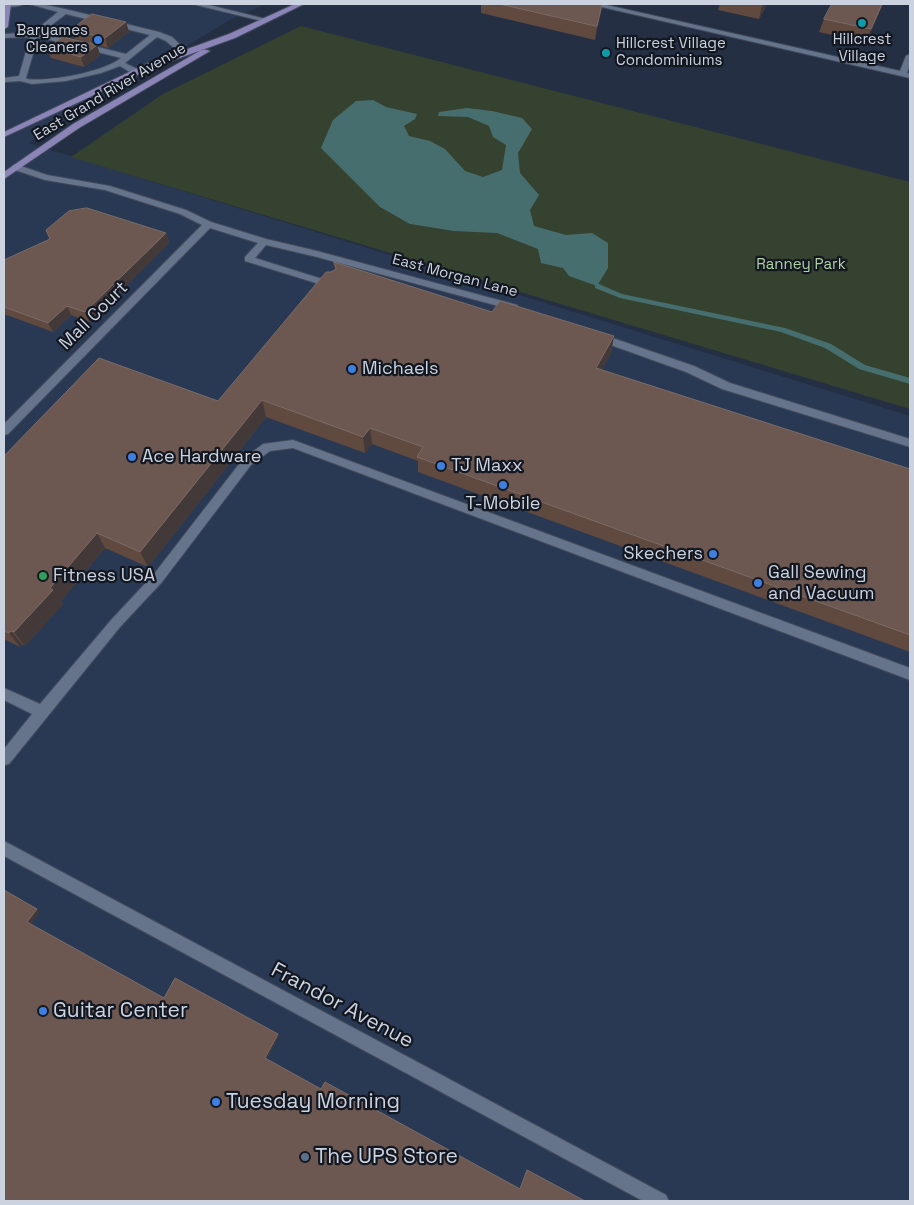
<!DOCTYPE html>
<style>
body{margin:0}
#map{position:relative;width:914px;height:1205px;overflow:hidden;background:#242f43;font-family:"Space Grotesk",sans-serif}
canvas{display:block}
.frame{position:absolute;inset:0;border:5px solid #cbd2e0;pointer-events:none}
</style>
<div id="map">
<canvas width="914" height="1205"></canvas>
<div class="frame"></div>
</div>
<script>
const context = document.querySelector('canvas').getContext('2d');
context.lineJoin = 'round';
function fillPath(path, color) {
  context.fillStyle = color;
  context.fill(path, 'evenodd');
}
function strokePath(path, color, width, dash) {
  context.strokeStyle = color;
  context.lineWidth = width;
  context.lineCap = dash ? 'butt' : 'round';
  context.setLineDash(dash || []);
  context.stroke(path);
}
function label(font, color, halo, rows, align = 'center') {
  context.font = font + ' "Space Grotesk",sans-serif';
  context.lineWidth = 4.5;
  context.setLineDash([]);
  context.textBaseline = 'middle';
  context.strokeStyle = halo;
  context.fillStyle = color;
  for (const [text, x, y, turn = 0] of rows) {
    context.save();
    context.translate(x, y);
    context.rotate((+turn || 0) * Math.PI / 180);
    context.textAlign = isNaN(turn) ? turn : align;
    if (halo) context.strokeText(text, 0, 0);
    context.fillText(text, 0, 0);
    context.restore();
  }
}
fillPath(new Path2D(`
 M 4,4 L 266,4 L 231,19 L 28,143 L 910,416 L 910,1201 L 4,1201 Z`), '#2a3953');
fillPath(new Path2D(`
 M 301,26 L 910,182 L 910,409 L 71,157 L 163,94 Z`), '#35422f');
fillPath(new Path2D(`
 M 373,100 L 386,107 L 417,114 L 415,119 L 404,126 L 409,136 L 430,141 L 445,149 L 465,171 L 483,177 L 502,170 L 506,145 L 493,137 L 489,126 L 468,117 L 438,116 L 439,112 L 467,108 L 492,111 L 522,118 L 532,129 L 518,153 L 520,173 L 539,195 L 530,210 L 534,226 L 566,235 L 592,233 L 608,243 L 608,268 L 597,286 L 569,276 L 563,268 L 541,263 L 538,249 L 497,233 L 454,231 L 410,224 L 380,207 L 321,148 L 333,120 L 356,101 Z`), '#476e6f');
fillPath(new Path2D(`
 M 595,284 L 599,284 L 622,294 L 785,328 L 831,344 L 865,365 L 910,378 L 910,384 L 859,369 L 825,348 L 781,332 L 620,298 L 595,288 Z`), '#476e6f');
const service = new Path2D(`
 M 4,4 L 24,4 C 19,7 7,8 4,4 Z
 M 29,4 L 41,4 L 65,9 L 159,32 L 172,37 L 189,53 L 182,55 L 166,41 L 157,37 L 125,63 L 139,70 L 139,74 L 133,74 L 120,66 L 101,73 L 66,81 L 32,84 L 20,81 L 4,82 L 4,78 L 19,76 L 30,37 L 4,38 L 4,34 L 33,32 L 58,12 ZM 66,14 L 150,35 L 126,54 L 41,33 ZM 38,37 L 121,58 C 104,72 49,82 27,79 L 26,78 Z
 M 15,164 L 47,175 L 110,186 L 186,210 L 211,222 L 266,239 L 317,251 L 517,305 L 518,307 L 513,310 L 317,257 L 266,245 L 255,258 L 335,283 L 335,287 L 332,288 L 245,261 L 245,257 L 258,243 L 210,228 L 8,434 L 4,435 L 4,424 L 202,225 L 180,214 L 105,190 L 45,180 L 12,169 L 11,167 Z
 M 598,333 L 694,366 L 730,383 L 910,439 L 910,447 L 722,389 L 686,372 L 594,339 L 593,337 Z
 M 293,440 L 910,668 L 910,680 L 293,448 L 270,451 L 251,465 L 162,582 L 120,627 L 9,764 L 4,765 L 4,749 L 32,714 L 4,700 L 4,688 L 40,704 L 112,619 L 154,574 L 243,459 L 263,444 Z
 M 4,841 L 666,1195 L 669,1201 L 643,1201 L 4,856 Z`);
const minor = new Path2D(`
 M 589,4 L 602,4 L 900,71 L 906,56 L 910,54 L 910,65 L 907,73 L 910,74 L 910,78 Z`);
const tertiary = new Path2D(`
 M 192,4 L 205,4 L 270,20 L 266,22 Z`);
const primary = new Path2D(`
 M 4,4 L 11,4 L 8,27 L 4,29 Z
 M 295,4 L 304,4 L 235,38 L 152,68 L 4,137 L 4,132 L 146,64 L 229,34 Z
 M 203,49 L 210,51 L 79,128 L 4,179 L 4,172 L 73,124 Z`);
strokePath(service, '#424b5c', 2);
strokePath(minor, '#424b5c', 2);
strokePath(tertiary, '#424b5c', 2);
strokePath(primary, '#424b5c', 2);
fillPath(service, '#66748b');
fillPath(minor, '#66748b');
fillPath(tertiary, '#66748b');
fillPath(primary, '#8a84b7');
fillPath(new Path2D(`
 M 481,4 L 602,4 L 595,40 L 481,13 Z
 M 720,4 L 767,4 L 759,19 L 718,10 Z
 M 832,4 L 883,4 L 866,43 L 819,32 L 824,19 Z
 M 126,22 L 129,32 L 108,48 L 75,39 L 71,30 Z
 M 97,45 L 100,55 L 84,67 L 51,58 L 47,48 Z
 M 166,233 L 169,243 L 89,322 L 71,315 L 53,332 L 4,314 L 4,260 Z
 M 334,262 L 492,312 L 614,336 L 611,353 L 602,370 L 910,469 L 910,652 L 418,472 L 418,461 L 372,444 L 365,453 L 266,417 L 148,567 L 105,548 L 61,601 L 63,604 L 25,646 L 22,644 L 20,647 L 4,639 L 4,456 L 218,401 L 331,272 L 335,270 Z`), '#60493f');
fillPath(new Path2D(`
 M 602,4 L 602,9 L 595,40 L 597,26 Z
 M 763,4 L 767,4 L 759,19 L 762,5 Z
 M 882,4 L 883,4 L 866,43 L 871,29 Z
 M 126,22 L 129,32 L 108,48 L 105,38 Z
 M 97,45 L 100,55 L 84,67 L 81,57 Z
 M 166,233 L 169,243 L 89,322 L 85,312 Z
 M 67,306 L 71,315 L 53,332 L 48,323 Z
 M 614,336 L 611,353 L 594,385 L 596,368 Z
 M 262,400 L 266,417 L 148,567 L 140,552 Z
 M 370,428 L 372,444 L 365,453 L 363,437 Z
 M 97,533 L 105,548 L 61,601 L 63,604 L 25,646 L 14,632 Z
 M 11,631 L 22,644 L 20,647 L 9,633 Z
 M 37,909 L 40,911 L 31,924 L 27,922 Z
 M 278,1034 L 279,1035 L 267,1059 L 265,1058 Z`), '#433939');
const building = new Path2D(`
 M 500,4 L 602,4 L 597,26 Z
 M 832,4 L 882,4 L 871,29 L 824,19 Z
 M 92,14 L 126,22 L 105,38 L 71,30 Z
 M 63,37 L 97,45 L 81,57 L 47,48 Z
 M 87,208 L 166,233 L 85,312 L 67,306 L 48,323 L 4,307 L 4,260 L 50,239 L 46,230 L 69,211 Z
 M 334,262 L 492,312 L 500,301 L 614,336 L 596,368 L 910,469 L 910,635 L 417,457 L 423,447 L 370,428 L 363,437 L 262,400 L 140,552 L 97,533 L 50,588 L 53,590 L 14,632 L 11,631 L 9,633 L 4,631 L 4,456 L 99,358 L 218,401 L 326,272 L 331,272 L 336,269 Z
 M 4,890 L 37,909 L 27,922 L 164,998 L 175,978 L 278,1034 L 265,1058 L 321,1089 L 325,1082 L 520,1189 L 527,1170 L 585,1201 L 4,1201 Z`);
fillPath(building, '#6c5850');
strokePath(building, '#7a6b67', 1);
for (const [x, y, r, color] of [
 [862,23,5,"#0f9aa8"],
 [98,40,5,"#3f7fe0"],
 [606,53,5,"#0f9aa8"],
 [352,369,5,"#3f7fe0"],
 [132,457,5,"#3f7fe0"],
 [441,466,5,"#3f7fe0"],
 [503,485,5,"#3f7fe0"],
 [713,554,5,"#3f7fe0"],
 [43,576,5,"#2e9e5b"],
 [758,583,5,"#3f7fe0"],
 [43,1011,5,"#3f7fe0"],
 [216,1102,5,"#3f7fe0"],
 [305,1157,5,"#5c6f8a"]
]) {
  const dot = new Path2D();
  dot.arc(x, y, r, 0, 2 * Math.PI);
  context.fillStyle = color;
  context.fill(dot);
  strokePath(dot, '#121720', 2);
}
label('15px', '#cbd2e0', '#121720', [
 ["Baryames",88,31],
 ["Cleaners",88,48],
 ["Hillcrest",862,40,"center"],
 ["Village",862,57,"center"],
 ["Hillcrest Village",616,44,"left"],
 ["Condominiums",616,61,"left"]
], 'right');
label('15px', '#cbd2e0', '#121720', [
 ["East Grand River Avenue",110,92,-31],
 ["East Morgan Lane",455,276,15]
]);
label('15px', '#b1d2a3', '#121720', [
 ["Ranney Park",801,265]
]);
label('18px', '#cbd2e0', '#121720', [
 ["Mall Court",94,316,-45]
]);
label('18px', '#cbd2e0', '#121720', [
 ["Michaels",362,369],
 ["Ace Hardware",142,457],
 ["TJ Maxx",451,466],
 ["T-Mobile",503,504,"center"],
 ["Skechers",703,554,"right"],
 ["Gall Sewing",768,573],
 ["and Vacuum",768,594],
 ["Fitness USA",53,576]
], 'left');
label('21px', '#cbd2e0', '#121720', [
 ["Frandor Avenue",342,1006,28]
]);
label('21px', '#cbd2e0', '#121720', [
 ["Guitar Center",53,1011],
 ["Tuesday Morning",226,1102],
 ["The UPS Store",315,1157]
], 'left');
</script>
